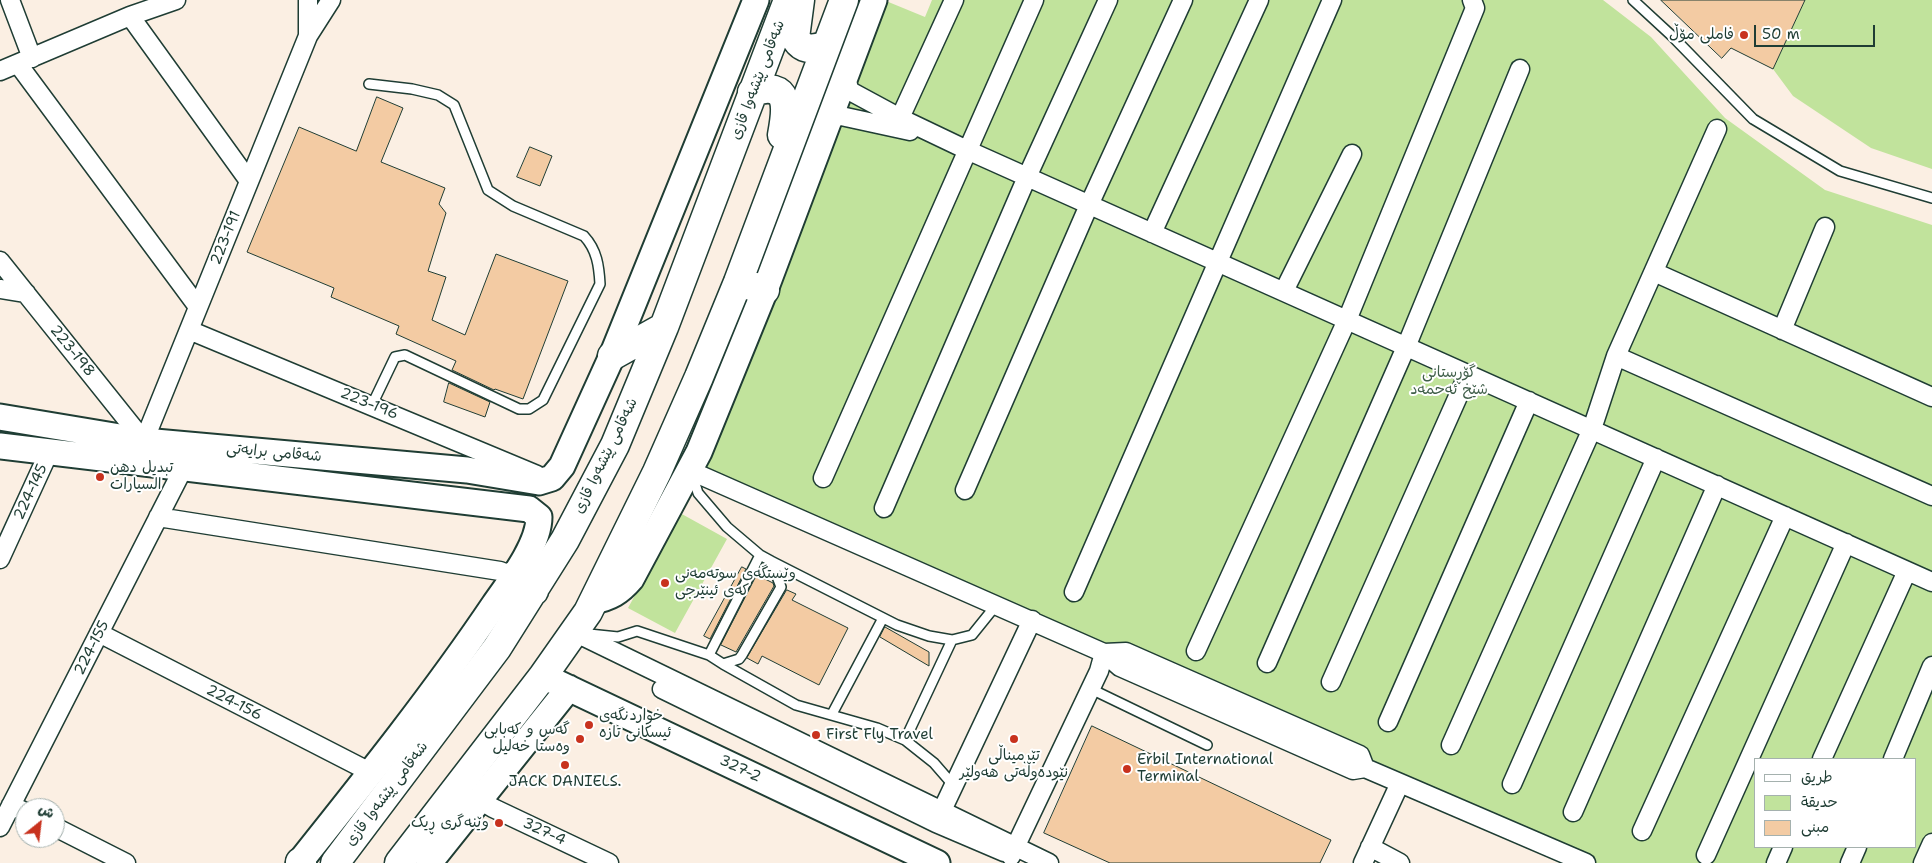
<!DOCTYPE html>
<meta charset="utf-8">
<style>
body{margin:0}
#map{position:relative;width:1932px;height:863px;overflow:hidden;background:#fbefe3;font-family:"Shantell Sans","Playpen Sans Arabic",sans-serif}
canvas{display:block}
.legend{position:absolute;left:1754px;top:758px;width:162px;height:90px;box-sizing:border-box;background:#fff;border:1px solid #a5b1ae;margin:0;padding:6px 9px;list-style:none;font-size:15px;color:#1f3d34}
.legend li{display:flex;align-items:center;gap:10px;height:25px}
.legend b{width:25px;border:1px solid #a5b1ae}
.north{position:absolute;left:15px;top:798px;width:50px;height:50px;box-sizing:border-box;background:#fff;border:1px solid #a5b1ae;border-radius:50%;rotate:29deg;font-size:14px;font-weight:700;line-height:20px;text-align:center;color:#1f3d34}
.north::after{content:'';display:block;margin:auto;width:18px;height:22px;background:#c8321e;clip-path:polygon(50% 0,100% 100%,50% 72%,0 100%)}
.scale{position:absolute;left:1754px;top:25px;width:121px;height:22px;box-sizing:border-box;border:2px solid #1f3d34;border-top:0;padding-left:6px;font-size:15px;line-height:18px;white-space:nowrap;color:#1f3d34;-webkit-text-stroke:4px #fff;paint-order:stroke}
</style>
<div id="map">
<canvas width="1932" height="863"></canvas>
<ul class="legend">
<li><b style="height:6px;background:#fff"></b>طريق</li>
<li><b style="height:14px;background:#c1e39c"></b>حديقة</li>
<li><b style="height:14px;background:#f3cba3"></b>مبنى</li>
</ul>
<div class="north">ش</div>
<div class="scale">50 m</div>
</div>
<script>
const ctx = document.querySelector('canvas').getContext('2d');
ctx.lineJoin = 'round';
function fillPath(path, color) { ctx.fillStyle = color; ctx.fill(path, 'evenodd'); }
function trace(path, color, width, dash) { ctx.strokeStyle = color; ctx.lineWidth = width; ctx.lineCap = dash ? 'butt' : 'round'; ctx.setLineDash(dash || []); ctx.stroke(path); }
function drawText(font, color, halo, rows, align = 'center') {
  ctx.font = font + ' "Shantell Sans","Playpen Sans Arabic",sans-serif'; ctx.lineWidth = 4; ctx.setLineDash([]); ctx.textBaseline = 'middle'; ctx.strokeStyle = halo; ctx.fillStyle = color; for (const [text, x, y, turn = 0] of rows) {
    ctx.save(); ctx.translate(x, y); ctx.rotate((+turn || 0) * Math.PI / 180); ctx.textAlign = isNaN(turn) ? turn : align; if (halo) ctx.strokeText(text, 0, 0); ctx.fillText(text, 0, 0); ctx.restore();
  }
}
const green = new Path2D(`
 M 932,0 L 1603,0 L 1651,37 L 1725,118 L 1825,190 L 1932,225 L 1932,863 L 1592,863 L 703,467 L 886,1 L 925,17 ZM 1756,759 L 1916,759 L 1916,847 L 1756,847 Z
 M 1805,0 L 1932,0 L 1932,169 L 1871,148 L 1793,96 L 1773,69 Z
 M 680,513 L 727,539 L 675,633 L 628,608 Z`);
const building = new Path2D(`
 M 1661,0 L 1805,0 L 1773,69 L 1731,48 L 1722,58 Z
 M 377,97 L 403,108 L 381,162 L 445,188 L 439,204 L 446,213 L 428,271 L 446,277 L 432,320 L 465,335 L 496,254 L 568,281 L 523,399 L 495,389 L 494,390 L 452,370 L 456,361 L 396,334 L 399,326 L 331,297 L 334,288 L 247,252 L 299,127 L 356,151 Z
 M 530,147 L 552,156 L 540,186 L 517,177 Z
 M 449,383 L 490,402 L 485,417 L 444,402 Z
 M 742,567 L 746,569 L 710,639 L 704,636 Z
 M 757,575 L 773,583 L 774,586 L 736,652 L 721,645 Z
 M 787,590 L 796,594 L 792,600 L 848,628 L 819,685 L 762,656 L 758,664 L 747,658 Z
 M 885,627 L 929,652 L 929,666 L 880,637 Z
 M 1092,726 L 1331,840 L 1320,863 L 1110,863 L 1044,833 Z`);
const lane = new Path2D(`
 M 1633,0 L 1672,36 L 1753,119 L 1840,171 L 1932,198
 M 369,84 L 412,89 L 438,95 L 454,105 L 488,190 L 513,206 L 584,236 C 597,250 599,266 600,284 L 543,400 L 529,409 L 519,409 L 405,355 L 395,357 L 372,405
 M 771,561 L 897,625 L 929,636 L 952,640 L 972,635 L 997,604
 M 589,634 L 618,637 L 637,631 L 709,655 L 723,664 L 739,659 L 742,655 L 781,587 L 771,561 L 760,555 L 727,527 L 698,493 L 692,474
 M 709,655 L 760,555
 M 723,664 L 796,705 L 877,728 L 905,740 L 934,763 L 954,786
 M 1091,689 L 1207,745
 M 832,714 L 883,618
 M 905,740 L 952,640`);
const street = new Path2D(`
 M 10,0 L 32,58
 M 308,0 L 308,36
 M 130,16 L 249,181
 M 18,64 L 198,307
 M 0,71 L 130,16 L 176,0
 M 844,74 L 850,91 L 900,118 L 967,150 L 1932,582
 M 900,118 L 954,0
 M 828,119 L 841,116 L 910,131
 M 1152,233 L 1259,0
 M 0,261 L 144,441 L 308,36 L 331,0
 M 1654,272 L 1932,397
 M 0,289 L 26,293
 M 1284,291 L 1352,154
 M 189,330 L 537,475
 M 1782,330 L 1825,227
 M 1616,356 L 1932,496
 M 691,471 L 1104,653 L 1099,671 L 1011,856
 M 823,478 L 1034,0
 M 965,490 L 1089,205 L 1183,0
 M 884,508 L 1027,177 L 1108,0
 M 158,517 L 500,571 L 513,576
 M 0,559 L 49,452
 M 1074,592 L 1332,0
 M 574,632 L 1049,863
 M 99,633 L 370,772
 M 1196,651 L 1347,320 L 1475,8 L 1472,0
 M 1126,652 L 1360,755 L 1365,768 L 1353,770 L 1120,667 L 1104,653 Z
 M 1267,663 L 1406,347 L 1520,69
 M 1331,682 L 1468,374
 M 662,689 L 936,823 L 1004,852
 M 1388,722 L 1529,401
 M 1451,745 L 1592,429 L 1616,356 L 1717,129
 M 1822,759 L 1907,571
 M 1893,759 L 1932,666
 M 1365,768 L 1400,783
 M 1512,784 L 1656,458
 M 480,800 L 493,808 L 609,863
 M 11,805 L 25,812
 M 1573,812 L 1717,485
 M 937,821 L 1032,620
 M 0,827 L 183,469
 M 55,827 L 126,863
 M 1642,831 L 1785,516
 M 1370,847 L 1400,863
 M 1706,855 L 1846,543
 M 1363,863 L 1400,783 L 1586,863
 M 1776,863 L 1783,847
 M 1850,863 L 1857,847
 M 1923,863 L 1932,843`);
const secondary = new Path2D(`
 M 0,417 L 144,441 L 467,470 L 539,482 L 552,478 L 562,466 L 612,356 L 756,0
 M 0,446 L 529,509 L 539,517 C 539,545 510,582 494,605 C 434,694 366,779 299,863
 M 593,601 C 610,598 620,592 631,579 L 699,452 L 765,290 L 874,0
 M 543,676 L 937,863
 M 429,863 L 569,688`);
const highway = new Path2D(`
 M 800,0 L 795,38 C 803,51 813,50 826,45
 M 752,92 C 791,80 787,108 782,135
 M 738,282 L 765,290
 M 612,356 L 664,327
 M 513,576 L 534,591
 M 300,862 L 302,863
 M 335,863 L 497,648 L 565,540 L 615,445 L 664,327 L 788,0
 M 399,863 L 543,676 L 588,612 L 657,472 L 699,377 L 738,282 L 844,0`);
const markers = [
 [1744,35,5,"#c8321e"],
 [100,477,5,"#c8321e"],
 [665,583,5,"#c8321e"],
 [589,725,5,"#c8321e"],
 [816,735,5,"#c8321e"],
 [580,739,5,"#c8321e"],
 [1014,739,5,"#c8321e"],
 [565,765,5,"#c8321e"],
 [1127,769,5,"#c8321e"],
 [499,823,5,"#c8321e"]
];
const poiNames = [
 ["فاملی مۆڵ",1734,35,"right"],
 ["تبديل دهن",110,468],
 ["السيارات",110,485],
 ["وێستگەی سوتەمەنی",675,574],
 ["کەی ئینێرجی",675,591],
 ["خواردنگەی",599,716],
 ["ئیسکانی تازە",599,733],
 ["گەس و کەبابی",570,730,"right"],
 ["وەستا خەلیل",570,747,"right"],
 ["First Fly Travel",826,735],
 ["تێرمیناڵی",1014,756,"center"],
 ["نێودەوڵەتی هەولێر",1014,773,"center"],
 ["Erbil International",1137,760],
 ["Terminal",1137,777],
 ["JACK DANIELS.",565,782,"center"],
 ["وێنەگری ڕیک",489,823,"right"]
];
const streetNames = [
 ["شەقامی پێشەوا قازی",758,80,-69],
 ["223-191",226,238,-68],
 ["223-198",72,351,51],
 ["223-196",369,404,22],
 ["شەقامی برایەتی",274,453,5],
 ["شەقامی پێشەوا قازی",606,456,-64],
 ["224-145",31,492,-65],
 ["224-155",92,648,-63],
 ["224-156",234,703,27],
 ["327-2",740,769,25],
 ["شەقامی پێشەوا قازی",387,794,-53],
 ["327-4",544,832,25]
];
const parkNames = [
 ["گۆڕستانی",1449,373],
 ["شێخ ئەحمەد",1449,390]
];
fillPath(green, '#c1e39c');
fillPath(building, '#f3cba3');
trace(building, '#1f3d34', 1);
trace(lane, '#1f3d34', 12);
trace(street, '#1f3d34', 21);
trace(secondary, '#1f3d34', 29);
trace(highway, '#1f3d34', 31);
trace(lane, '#fff', 9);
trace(street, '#fff', 18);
trace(secondary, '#fff', 25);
trace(highway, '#fff', 28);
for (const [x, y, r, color] of markers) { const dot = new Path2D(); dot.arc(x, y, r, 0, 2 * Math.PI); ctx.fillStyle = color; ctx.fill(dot); trace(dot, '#fff', 2); }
drawText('15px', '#1f3d34', '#fff', poiNames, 'left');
drawText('15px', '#1f3d34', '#fff', streetNames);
drawText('15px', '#3f5e49', '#fff', parkNames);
</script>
